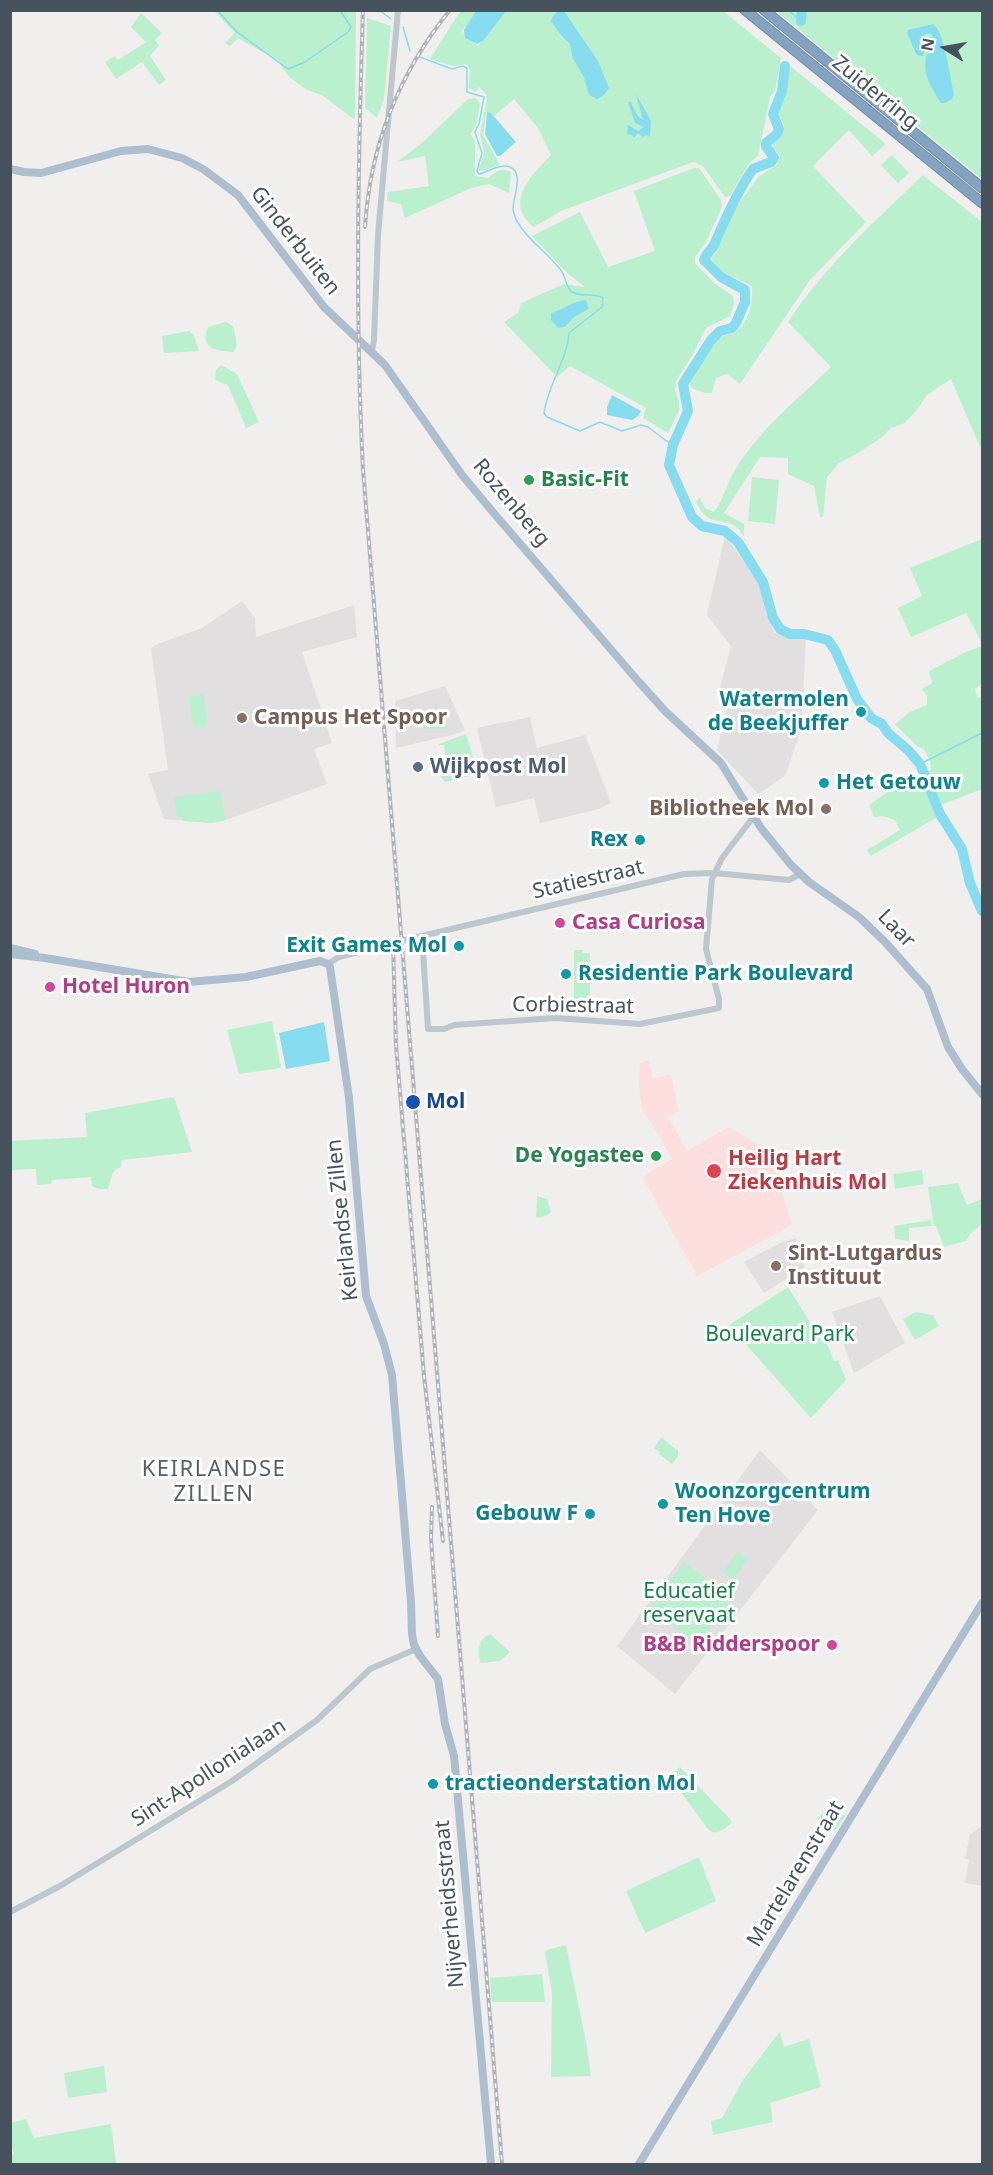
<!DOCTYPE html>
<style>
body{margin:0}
#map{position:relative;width:993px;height:2175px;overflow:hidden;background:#f1eeee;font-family:"Noto Sans",sans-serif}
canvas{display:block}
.frame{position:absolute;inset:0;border:12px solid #46535d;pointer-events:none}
.north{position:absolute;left:915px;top:18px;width:60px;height:60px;-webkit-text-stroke:4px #fff;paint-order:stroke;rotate:281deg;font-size:16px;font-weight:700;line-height:24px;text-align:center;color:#46535d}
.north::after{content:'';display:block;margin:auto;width:21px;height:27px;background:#46535d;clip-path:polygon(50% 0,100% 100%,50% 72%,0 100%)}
</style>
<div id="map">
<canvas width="993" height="2175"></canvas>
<div class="frame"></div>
<div class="north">N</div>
</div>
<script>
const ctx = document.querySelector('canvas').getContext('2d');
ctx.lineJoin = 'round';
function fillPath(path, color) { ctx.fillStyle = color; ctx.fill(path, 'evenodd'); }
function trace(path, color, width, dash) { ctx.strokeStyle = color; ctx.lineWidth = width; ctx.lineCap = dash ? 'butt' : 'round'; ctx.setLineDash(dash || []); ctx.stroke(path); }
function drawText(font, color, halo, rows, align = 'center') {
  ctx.font = font + ' "Noto Sans",sans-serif'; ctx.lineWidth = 6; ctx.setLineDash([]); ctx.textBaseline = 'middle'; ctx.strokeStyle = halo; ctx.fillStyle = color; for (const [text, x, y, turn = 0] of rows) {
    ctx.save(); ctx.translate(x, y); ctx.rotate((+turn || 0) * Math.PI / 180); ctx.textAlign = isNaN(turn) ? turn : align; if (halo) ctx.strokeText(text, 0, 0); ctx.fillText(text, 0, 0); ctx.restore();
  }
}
const education = new Path2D(`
 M 725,535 L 760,583 L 766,613 L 774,633 L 806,636 L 802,719 L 803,724 L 785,776 L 758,794 L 717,750 L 729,700 L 718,697 L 719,695 L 730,697 L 720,694 L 719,691 L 731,646 L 707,615 Z
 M 242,601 L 255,618 L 256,637 L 354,605 L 357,637 L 302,652 L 332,743 L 314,749 L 327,784 L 226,820 L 212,823 L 164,819 L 148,774 L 168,770 L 151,649 L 155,645 L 202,628 Z
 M 445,686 L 465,730 L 452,735 L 396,748 L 395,701 Z
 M 530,717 L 537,748 L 585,735 L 611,803 L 599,809 L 540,823 L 534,798 L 496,807 L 477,729 L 480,727 Z
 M 796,1238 L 805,1267 L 764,1293 L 744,1262 L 780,1243 Z
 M 880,1296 L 905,1343 L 854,1373 L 832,1312 Z
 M 760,1450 L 818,1510 L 675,1694 L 617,1646 Z
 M 982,1826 L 982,1886 L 965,1883 L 969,1860 L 965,1859 L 970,1834 Z`);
const medical = new Path2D(`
 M 649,1061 L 653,1078 L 671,1075 L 679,1111 L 668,1117 L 687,1151 L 727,1128 L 731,1128 L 765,1149 L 774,1165 L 792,1225 L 697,1276 L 642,1177 L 672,1159 L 651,1122 L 642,1110 L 639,1084 L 640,1063 Z`);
const green = new Path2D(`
 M 461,10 L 478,11 L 461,32 L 478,46 L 505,11 L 723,11 L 781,58 L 775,91 L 770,97 L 758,156 L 750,162 L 730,196 L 725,197 L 703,166 L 693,162 L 561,211 L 534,227 C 503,202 532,175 551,155 L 538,128 L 514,99 L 494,116 L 485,111 L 487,95 L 479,87 L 476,92 L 469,88 L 470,70 L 466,64 L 453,66 L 430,59 Z
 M 214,11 L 356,11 L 355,120 L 322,95 L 307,90 L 289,77 L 278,61 L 238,38 L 230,46 L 225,43 L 235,33 Z
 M 776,11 L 982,11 L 982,179 Z
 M 141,13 L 162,33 L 155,40 L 159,45 L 150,56 L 166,80 L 159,85 L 142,62 L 116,79 L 105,62 L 115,56 L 118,60 L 146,42 L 131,27 Z
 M 367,18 L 391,26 L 384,99 L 377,118 L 365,108 Z
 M 789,65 L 886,144 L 872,156 L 849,130 L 813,166 L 866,222 L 810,280 L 740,384 L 727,374 L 716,378 L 712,393 L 705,393 L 691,388 L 690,382 C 699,368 707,351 718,339 C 723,334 729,335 735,332 C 749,324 753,301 752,286 L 722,272 L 711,258 L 716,252 L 724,227 L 734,210 L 759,176 L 777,165 L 780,156 L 774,149 L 773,144 L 781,136 L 784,130 L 784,124 L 779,116 L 779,108 L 785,98 Z
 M 476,98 L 480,104 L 477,122 L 471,134 L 475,142 L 475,176 L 488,178 C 495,172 503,166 511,173 L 509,193 L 489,184 L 471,188 L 405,218 L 401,204 L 387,201 L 388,192 L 429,186 L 425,156 L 397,162 L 423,142 L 468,99 Z
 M 484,112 L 486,112 L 483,135 L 500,165 L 483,171 L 479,169 L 484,152 L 480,134 Z
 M 892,155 L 909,173 L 898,183 L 881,165 Z
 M 694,168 L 699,168 L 721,200 L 722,207 L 706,242 L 695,257 L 695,263 L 714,283 L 733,296 L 734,304 L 730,316 L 706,328 L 692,356 L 676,381 L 675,390 L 679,401 L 679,411 L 668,433 L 643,418 L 646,408 L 570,366 L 557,377 L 504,322 L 518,313 L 521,303 L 564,284 L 585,287 L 566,272 L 532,236 L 580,212 L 608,267 L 655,251 L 634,191 Z
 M 923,175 L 982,222 L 982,445 L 980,447 L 951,379 L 927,395 L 916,411 L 905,423 L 891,428 L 881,438 L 858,453 L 839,463 L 827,477 L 823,517 L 820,517 L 814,486 L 788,474 L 788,458 L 760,457 L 724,513 L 744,524 L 744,537 C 734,519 727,525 711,519 C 703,516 699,508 696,501 L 700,498 L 705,508 L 714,512 C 724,499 726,484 735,470 C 759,430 798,399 831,367 L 788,322 C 825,266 875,221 923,175 Z
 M 226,322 L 233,326 L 237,345 L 234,352 C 217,351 199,349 208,327 Z
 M 189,331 L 194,335 L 199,351 L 164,353 L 162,336 Z
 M 221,365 L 237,374 L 259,422 L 246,428 L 228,385 L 215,380 L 216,370 Z
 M 752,477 L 779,480 L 775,524 L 748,521 Z
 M 982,539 L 982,643 L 966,613 L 911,637 L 898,608 L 922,596 L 910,568 Z
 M 982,646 L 982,684 L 975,689 L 978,698 L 982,696 L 982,789 L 936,807 L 939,816 L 871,856 L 867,850 L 900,830 L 895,820 L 883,816 L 874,817 L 869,805 L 889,791 L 931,770 L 930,761 L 924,749 L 918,747 L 895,724 L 910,712 L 927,705 L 927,696 L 922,689 L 932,683 L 929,671 L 966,652 Z
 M 204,694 L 208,726 L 193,728 L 189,696 Z
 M 439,711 L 447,729 L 424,729 L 421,718 Z
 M 466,734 L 478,774 L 445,782 L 441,777 L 440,767 L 447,762 L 444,745 L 439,745 L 439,744 Z
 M 221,791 L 225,820 L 212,823 L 183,821 L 182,817 L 177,817 L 174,797 Z
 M 574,950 L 582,950 L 583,953 L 590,953 L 590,1014 L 586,1014 L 586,1011 L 581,1011 L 580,1014 L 561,1012 L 558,1008 L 574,1008 Z
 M 272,1021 L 281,1068 L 239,1074 L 227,1030 Z
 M 174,1097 L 192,1152 L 122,1160 L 121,1167 C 111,1170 111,1179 108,1189 L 99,1189 L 92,1186 L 91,1177 L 52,1180 L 51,1184 L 37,1185 L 36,1169 L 11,1170 L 11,1141 L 87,1137 L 85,1113 Z
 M 922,1170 L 924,1184 L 895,1189 L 893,1174 Z
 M 958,1183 L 967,1205 L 982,1199 L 982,1224 L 970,1234 L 966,1241 L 944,1247 L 936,1226 L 934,1226 L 928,1187 Z
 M 537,1196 L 547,1199 L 551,1213 L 540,1218 L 536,1217 Z
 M 931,1220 L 932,1226 L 909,1228 L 909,1241 L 895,1239 L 894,1226 Z
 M 788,1287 L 820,1338 L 824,1337 L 834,1361 L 838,1360 L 846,1380 L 811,1418 L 729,1325 Z
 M 916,1312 L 933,1315 L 939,1326 L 915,1340 L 903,1319 Z
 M 661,1437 L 678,1451 L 678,1456 L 672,1464 L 659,1454 L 660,1452 L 654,1448 Z
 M 738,1551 L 748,1559 L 733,1580 L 723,1572 Z
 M 684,1562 L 709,1581 L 707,1585 L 729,1602 L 697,1645 L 650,1607 Z
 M 490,1634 L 510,1652 L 500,1661 L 481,1663 C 476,1651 478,1639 490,1634 Z
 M 680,1767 L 731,1820 L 731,1824 C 723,1829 716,1837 708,1829 L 673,1781 L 673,1773 Z
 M 831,1807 L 845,1816 L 835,1831 L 816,1819 Z
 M 699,1857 L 716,1901 L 645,1933 L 626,1891 Z
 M 566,1945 L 586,2042 L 591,2076 L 551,2077 L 552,1993 L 545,1953 L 547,1950 Z
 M 542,1974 L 545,2002 L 492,2002 L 490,1978 Z
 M 780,2031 L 784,2047 L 809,2039 L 821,2087 L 770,2103 L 773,2122 L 713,2135 L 711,2121 L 722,2118 L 743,2080 Z
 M 104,2066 L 107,2092 L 68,2098 L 64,2073 Z
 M 26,2119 L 34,2138 L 111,2124 L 116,2164 L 11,2164 L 11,2155 L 14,2154 L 11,2144 L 11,2123 Z`);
const water = new Path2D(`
 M 476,11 L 506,11 L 483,41 L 477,44 L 465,38 L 464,30 Z
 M 558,11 L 564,11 L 598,61 L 609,88 L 604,95 L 597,99 L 589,95 L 584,77 L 573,59 L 570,44 L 560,34 L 551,21 L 553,16 Z
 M 933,24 C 945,32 950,79 954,94 L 952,99 L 945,103 L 941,103 C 931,87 921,73 927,54 L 932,53 L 934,49 L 932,34 L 926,34 L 919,40 L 925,51 L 923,56 L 919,56 L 916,54 L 907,33 L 908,30 Z
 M 636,94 L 651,121 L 650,137 L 647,135 L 643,137 L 638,133 L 634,138 L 632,135 L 627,134 L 628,125 L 638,131 L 644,127 L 635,123 L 628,102 L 631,102 L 637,115 L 643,120 Z
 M 487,112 L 491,113 L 516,142 L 500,156 L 497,156 L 485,134 Z
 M 586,300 L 589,309 L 574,317 L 565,327 L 558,328 L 551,320 L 551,313 C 564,310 572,301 586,300 Z
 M 612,395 L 641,411 L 638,416 L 632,420 L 607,415 L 607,407 Z
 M 324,1022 L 330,1061 L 286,1069 L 279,1033 Z`);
const stream = new Path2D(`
 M 217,10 L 237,32 L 288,69 L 305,62 L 348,32 L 351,27 L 340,10
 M 379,10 L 391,19
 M 788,10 L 801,21
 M 403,27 L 410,51
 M 420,57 L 452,69 L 463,66 L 467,68 L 467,92 L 484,97 L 479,124 L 475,132 L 482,153 L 477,171 L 479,174 C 487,172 502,163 510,167 C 525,173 512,200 513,210 C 514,214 516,220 518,223 C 529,242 550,254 562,272 C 566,278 566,288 572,292 C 582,298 594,292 603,298 L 602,307 L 569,333 C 567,361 548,384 544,413 L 547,417 L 580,431 L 600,422 L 622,431 L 641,425 L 648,427 L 673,446
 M 920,764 L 982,733`);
const river = new Path2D(`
 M 801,21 L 802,10
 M 785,66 L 782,91 L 773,114 L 779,129 L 777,134 L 766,143 L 766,146 L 774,158 L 771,162 L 753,169 C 737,192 725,219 714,245 C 711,251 706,253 704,260 L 721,277 L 745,290 L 745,302 L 736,323 L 732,328 L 720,331 L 711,340 L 683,384 L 688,411 L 673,445 L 669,465 L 692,517 L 702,526 L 725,531 L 738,542 L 763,582 L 773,618 L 780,629 L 790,634 L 804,634 L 828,640 L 835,650 L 857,699 L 871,718 L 882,724 L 888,733 L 908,750 L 920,764 L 940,814 L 962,849 L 970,883 L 982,911`);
const minor = new Path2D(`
 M 372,351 L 374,340 L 378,235 L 398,10
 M 422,936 L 428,1029 L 444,1029 L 454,1025 L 555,1018 L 640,1024 L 719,1008 L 719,999 L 706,949 L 712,879 L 722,858 L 754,816
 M 328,964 L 339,957 L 409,939 L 684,874 L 714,873 L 789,880 L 800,874
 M 10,1912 L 60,1886 L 232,1781 L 317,1720 L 370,1669 L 416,1649`);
const major = new Path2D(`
 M 10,169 L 24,172 L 41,173 L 121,151 L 148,149 L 182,158 L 203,169 L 238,195 L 324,307 L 385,365 L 462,475 L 492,511 L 638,681 L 665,711 L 721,763 L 761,828 L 791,865 L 809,882 L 859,917 L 885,942 L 927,989 L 948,1047 L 962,1069 L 982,1094
 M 10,948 L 35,954
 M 10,954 L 45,958 L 189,982 L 246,977 L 320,961 L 328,964 L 330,967 L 349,1098 L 366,1296 L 384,1344 L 392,1375 L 411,1602 L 412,1634 L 414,1645 L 420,1656 L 438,1679 L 445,1724 L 454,1756 L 491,2164
 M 639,2164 L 982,1603`);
const highway = new Path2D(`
 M 745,10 L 982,203
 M 764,10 L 982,188`);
const rail = new Path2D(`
 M 363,10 C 358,164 355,316 363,470 L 502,2164
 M 365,227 C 370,147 399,73 450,10
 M 393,944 L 396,1045 L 424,1376 L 443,1541
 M 432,1507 L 431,1539 L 438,1636`);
const markers = [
 [529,480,6,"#2e9e5b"],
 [861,712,6,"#0f9aa8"],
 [242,718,6,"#8d6e63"],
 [418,767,6,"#5c6f8a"],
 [824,783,6,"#0f9aa8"],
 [826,809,6,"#8d6e63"],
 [640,840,6,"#0f9aa8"],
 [560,923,6,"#d1479c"],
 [459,946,6,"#0f9aa8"],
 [566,974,6,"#0f9aa8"],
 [50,987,6,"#d1479c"],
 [413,1102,8,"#1a4fb4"],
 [656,1156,6,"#2e9e5b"],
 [714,1171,8,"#e0444e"],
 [776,1266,6,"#8d6e63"],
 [663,1504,6,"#0f9aa8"],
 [590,1514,6,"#0f9aa8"],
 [832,1645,6,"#d1479c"],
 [433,1784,6,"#0f9aa8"]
];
const streetNames = [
 ["Zuiderring",875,93,39],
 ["Ginderbuiten",295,241,52],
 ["Rozenberg",511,503,50],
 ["Statiestraat",588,880,-13],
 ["Laar",896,929,46],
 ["Corbiestraat",573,1006,1],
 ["Keirlandse Zillen",343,1220,-96],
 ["Sint-Apollonialaan",209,1773,-33],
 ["Martelarenstraat",796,1874,-59],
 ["Nijverheidsstraat",450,1904,-95]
];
const leisureNames = [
 ["Basic-Fit",541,480],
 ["De Yogastee",644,1156,"right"]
];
const cultureNames = [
 ["Watermolen",849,700],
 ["de Beekjuffer",849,724],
 ["Het Getouw",836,783,"left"],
 ["Rex",628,840],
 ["Exit Games Mol",447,946],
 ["Residentie Park Boulevard",578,974,"left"],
 ["Woonzorgcentrum",675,1492,"left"],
 ["Ten Hove",675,1516,"left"],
 ["Gebouw F",578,1514],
 ["tractieonderstation Mol",445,1784,"left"]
];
const educationNames = [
 ["Campus Het Spoor",254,718],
 ["Bibliotheek Mol",814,809,"right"],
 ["Sint-Lutgardus",788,1254],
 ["Instituut",788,1278]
];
const serviceNames = [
 ["Wijkpost Mol",430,767]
];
const hotelNames = [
 ["Casa Curiosa",572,923],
 ["Hotel Huron",62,987],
 ["B&B Ridderspoor",820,1645,"right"]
];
const transitNames = [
 ["Mol",426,1102]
];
const healthNames = [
 ["Heilig Hart",728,1159],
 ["Ziekenhuis Mol",728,1183]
];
const parkNames = [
 ["Boulevard Park",780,1335],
 ["Educatief",689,1592],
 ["reservaat",689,1616]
];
const neighbourhoodNames = [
 ["KEIRLANDSE",214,1470],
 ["ZILLEN",214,1495]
];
fillPath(education, '#e2dfe1');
fillPath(medical, '#fcdfde');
fillPath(green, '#bbf0ce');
fillPath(water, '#87ddef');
trace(stream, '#87ddef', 1.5);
trace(river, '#87ddef', 10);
trace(highway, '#708eab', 11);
trace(minor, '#bcc7ce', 6);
trace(major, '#adbfce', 8);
trace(highway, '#84a3bf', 9);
trace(rail, '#b0b4b9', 4);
trace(rail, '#fff', 1.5, [4.5]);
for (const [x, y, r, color] of markers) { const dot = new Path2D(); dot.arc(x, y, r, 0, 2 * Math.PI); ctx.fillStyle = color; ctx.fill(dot); trace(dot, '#fff', 2); }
drawText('21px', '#46535d', '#fff', streetNames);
drawText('bold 21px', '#27864d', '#fff', leisureNames, 'left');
drawText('bold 21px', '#0d838f', '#fff', cultureNames, 'right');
drawText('bold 21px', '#785e54', '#fff', educationNames, 'left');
drawText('bold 21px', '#4e5e75', '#fff', serviceNames, 'left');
drawText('bold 21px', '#b23c85', '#fff', hotelNames, 'left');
drawText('bold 21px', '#164399', '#fff', transitNames, 'left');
drawText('bold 21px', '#be3a42', '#fff', healthNames, 'left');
drawText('21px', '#148146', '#fff', parkNames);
ctx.letterSpacing = '1.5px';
drawText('22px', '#5b5f64', '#fff', neighbourhoodNames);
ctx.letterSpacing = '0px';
</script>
